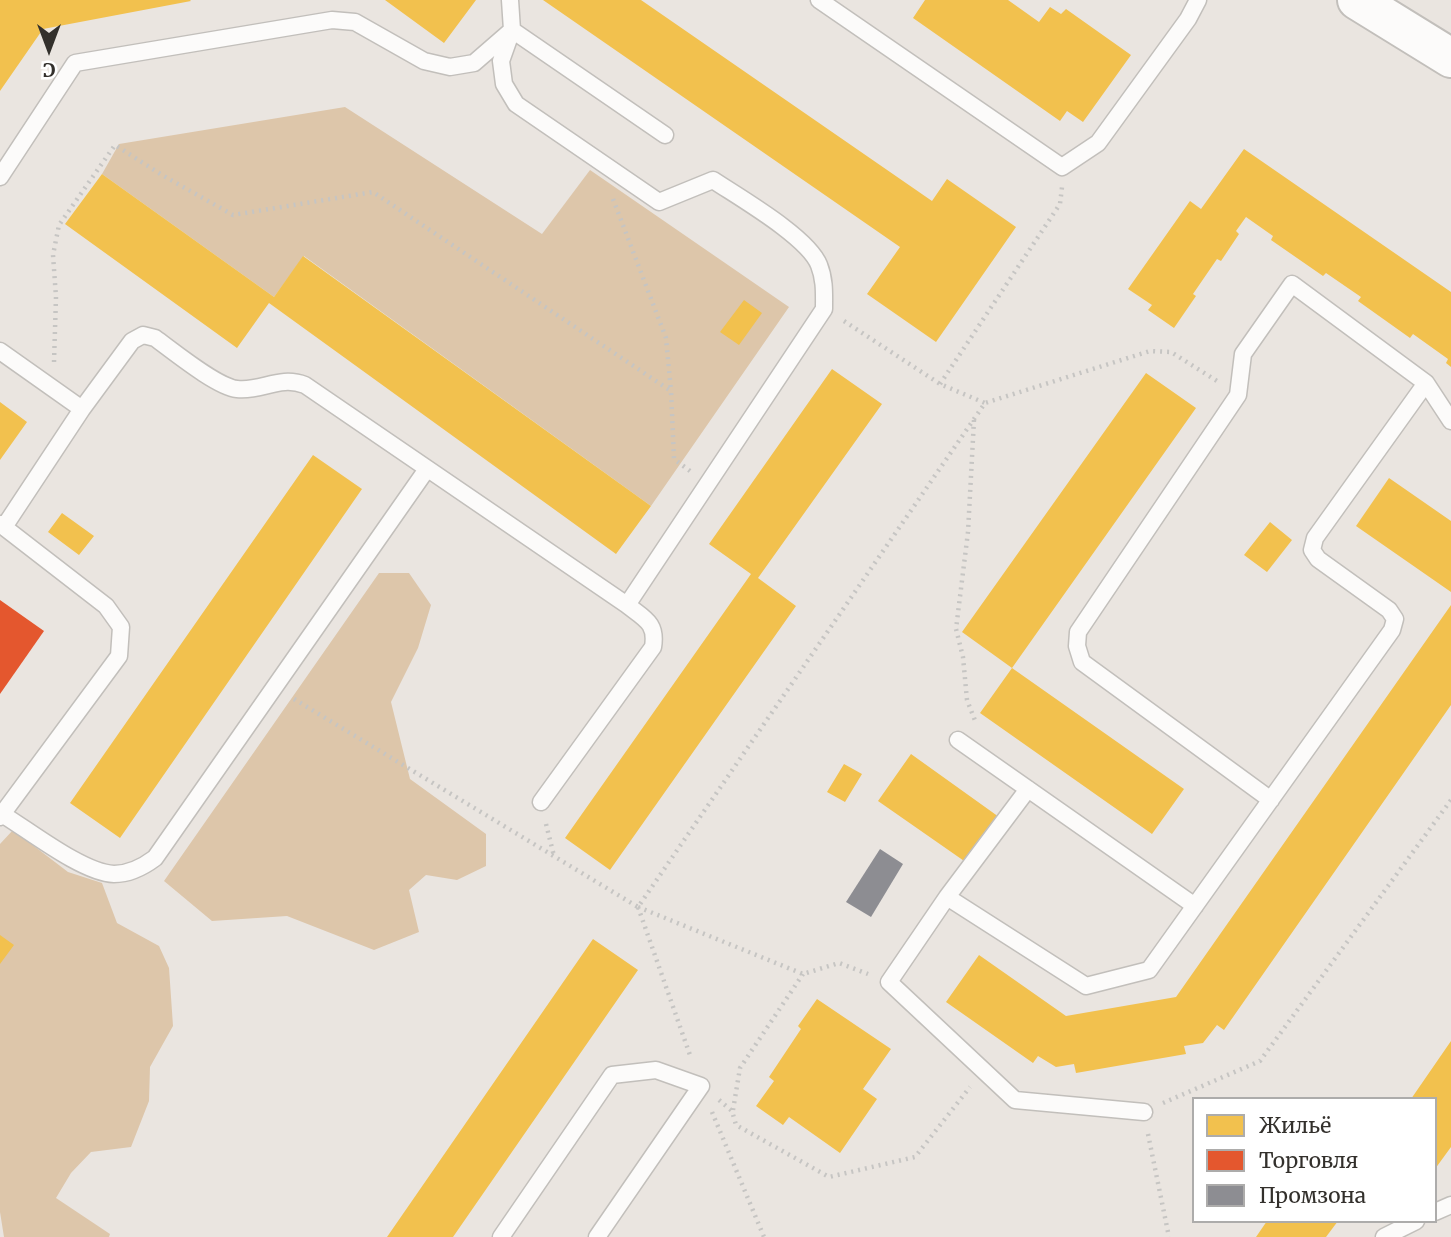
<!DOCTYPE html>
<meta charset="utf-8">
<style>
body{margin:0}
#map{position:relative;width:1451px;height:1237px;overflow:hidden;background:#eae5e0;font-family:Merriweather,serif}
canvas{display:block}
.legend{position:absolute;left:1192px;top:1097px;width:245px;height:126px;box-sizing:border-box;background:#fff;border:2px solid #adacab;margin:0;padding:9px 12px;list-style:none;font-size:21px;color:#33302c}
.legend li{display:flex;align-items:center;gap:14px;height:35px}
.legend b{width:35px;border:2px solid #adacab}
.north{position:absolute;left:14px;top:14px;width:70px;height:70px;-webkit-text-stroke:5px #fff;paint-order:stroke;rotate:180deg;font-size:19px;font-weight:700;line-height:28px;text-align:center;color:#33302c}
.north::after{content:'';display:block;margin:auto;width:24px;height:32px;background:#33302c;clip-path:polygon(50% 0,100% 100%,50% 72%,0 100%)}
</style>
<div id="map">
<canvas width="1451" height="1237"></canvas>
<ul class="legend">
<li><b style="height:19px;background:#f2c14e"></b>Жильё</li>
<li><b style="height:19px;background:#e4572e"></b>Торговля</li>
<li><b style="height:19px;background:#8d8d92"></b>Промзона</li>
</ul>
<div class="north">С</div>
</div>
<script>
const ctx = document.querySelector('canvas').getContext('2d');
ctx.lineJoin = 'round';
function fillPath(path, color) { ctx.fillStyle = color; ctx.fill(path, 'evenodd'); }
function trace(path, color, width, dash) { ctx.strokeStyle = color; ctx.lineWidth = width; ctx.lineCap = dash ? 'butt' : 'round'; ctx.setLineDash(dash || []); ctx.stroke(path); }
const green = new Path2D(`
 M 345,107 L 542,234 L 590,170 L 789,307 L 651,506 L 304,256 L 274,297 L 102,174 L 119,144 Z
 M 379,573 L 409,573 L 431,605 L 418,648 L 391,702 L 410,779 L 486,834 L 486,866 L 457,880 L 426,875 L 409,890 L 419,932 L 374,950 L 287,916 L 212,921 L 164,881 Z
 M 13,830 L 68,872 L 102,883 L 117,923 L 159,946 L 169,968 L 173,1026 L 150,1067 L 149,1101 L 131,1147 L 91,1152 L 71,1173 L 56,1198 L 110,1234 L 109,1237 L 4,1237 L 0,1212 L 0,844 Z`);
const homes = new Path2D(`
 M 0,0 L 190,0 L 191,1 L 43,29 L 0,91 Z
 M 385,0 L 476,0 L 444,43 Z
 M 543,0 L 641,0 L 932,201 L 947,179 L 1016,227 L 936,342 L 867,294 L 900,247 Z
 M 925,0 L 1008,0 L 1039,22 L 1050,7 L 1061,14 L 1066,9 L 1131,55 L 1083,122 L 1067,111 L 1060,121 L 913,18 Z
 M 1244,149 L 1451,292 L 1451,367 L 1446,363 L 1448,359 L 1413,334 L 1410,338 L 1358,301 L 1361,297 L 1326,273 L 1323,276 L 1271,240 L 1273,236 L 1246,217 L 1236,231 L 1239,234 L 1221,261 L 1217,259 L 1193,294 L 1196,296 L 1174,328 L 1148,310 L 1152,305 L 1128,289 L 1190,201 L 1201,209 Z
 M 102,174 L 274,297 L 303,256 L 651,506 L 616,554 L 269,303 L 237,348 L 65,224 Z
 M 744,300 L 762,313 L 739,345 L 720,332 Z
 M 832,369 L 882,404 L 758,578 L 796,606 L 610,870 L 565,838 L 751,574 L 709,544 Z
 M 1146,373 L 1196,408 L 1012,668 L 962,632 Z
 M 0,402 L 27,422 L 0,460 Z
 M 313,455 L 362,489 L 120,838 L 70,803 Z
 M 1389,478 L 1451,521 L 1451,592 L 1356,526 Z
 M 62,513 L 94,536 L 79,555 L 48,532 Z
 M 1270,522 L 1292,540 L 1267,572 L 1244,555 Z
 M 1451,605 L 1451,705 L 1224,1030 L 1217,1025 L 1203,1043 L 1184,1046 L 1186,1054 L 1076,1073 L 1074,1064 L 1056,1067 L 1038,1056 L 1033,1063 L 946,1002 L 979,955 L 1066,1016 L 1176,997 Z
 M 1012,668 L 1184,789 L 1152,834 L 980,713 Z
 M 911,754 L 999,817 L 967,863 L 878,801 Z
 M 844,764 L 862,774 L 845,802 L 827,792 Z
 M 0,935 L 14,945 L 0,964 Z
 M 593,939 L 638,970 L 453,1237 L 387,1237 Z
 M 817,999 L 891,1049 L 863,1089 L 877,1099 L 840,1153 L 789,1117 L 783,1125 L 756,1106 L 774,1081 L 769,1077 L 801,1029 L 798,1026 Z
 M 1451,1041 L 1451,1147 L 1435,1169 L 1435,1099 L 1411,1099 Z
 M 1267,1221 L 1338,1221 L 1326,1237 L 1256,1237 Z`);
const shops = new Path2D(`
 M 0,600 L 44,631 L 0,694 Z`);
const industry = new Path2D(`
 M 880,849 L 903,864 L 871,917 L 846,902 Z`);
const path = new Path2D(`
 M 613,199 L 666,338 L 671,391
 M 844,321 L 940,384 L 985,403
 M 54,362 L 56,297 L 53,255 L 59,225 L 115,145 L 162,175 L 233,215 L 373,192 L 671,391 L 674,459 L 690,471
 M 940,384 L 1060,204 L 1062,187
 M 974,420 L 968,532 L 956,629 L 963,657 L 967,700 L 976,723
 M 294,699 L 638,907 L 985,403 L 1150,351 L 1171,352 L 1217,381
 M 546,824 L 554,856
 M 638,907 L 691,1058
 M 638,907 L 803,974 L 839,963 L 868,974
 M 719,1100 L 732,1111 L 736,1125 L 829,1177 L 915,1157 L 970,1087
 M 1163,1103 L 1260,1061 L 1451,800
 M 733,1110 L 740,1068 L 803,974
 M 712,1112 L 764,1237
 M 1148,1134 L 1169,1237`);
const service = new Path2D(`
 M 510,0 L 512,30 L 501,61 L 504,84 L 516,104 L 659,202 L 713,180 C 740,198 808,237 819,265 C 825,280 824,294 824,309 L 627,605 C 645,619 657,623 653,647 L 541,802
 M 819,0 L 1062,167 L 1098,143 L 1188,19 L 1198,0
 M 0,177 L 75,63 L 332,20 L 355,22 L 424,61 L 450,67 L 474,63 L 512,30 L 665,135
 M 0,351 L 82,409 L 4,527
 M 82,409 L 132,341 L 143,335 L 155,338 C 173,351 217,387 237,389 C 262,392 279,375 305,385 L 627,605
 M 0,524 L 106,606 L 121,627 L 119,656 L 0,817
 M 958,740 L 1195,906
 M 1271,800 L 1082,662 L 1077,646 L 1078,632 L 1238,395 L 1243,354 L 1292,284 L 1426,383 L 1451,421
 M 2,814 C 30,831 83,873 114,874 C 130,874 143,867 155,858 L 427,469
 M 947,897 L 1028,789
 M 1144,1112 L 1015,1100 L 889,982 L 947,897 L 1086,986 L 1149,970 L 1392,630 L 1395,619 L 1389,610 L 1318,559 L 1312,550 L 1315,538 L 1426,383
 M 1435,1212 L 1451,1205
 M 501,1237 L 612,1075 L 656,1070 L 701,1086 L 597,1237
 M 1384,1237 L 1416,1221`);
const tertiary = new Path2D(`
 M 1357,0 L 1451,58`);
fillPath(green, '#ddc6aa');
fillPath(homes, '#f2c14e');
fillPath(shops, '#e4572e');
fillPath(industry, '#8d8d92');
trace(service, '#c2bfbb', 19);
trace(tertiary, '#c2bfbb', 42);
trace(path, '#c6c5c3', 4.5, [2, 5]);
trace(service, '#fcfbfa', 16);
trace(tertiary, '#fcfbfa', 38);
</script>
